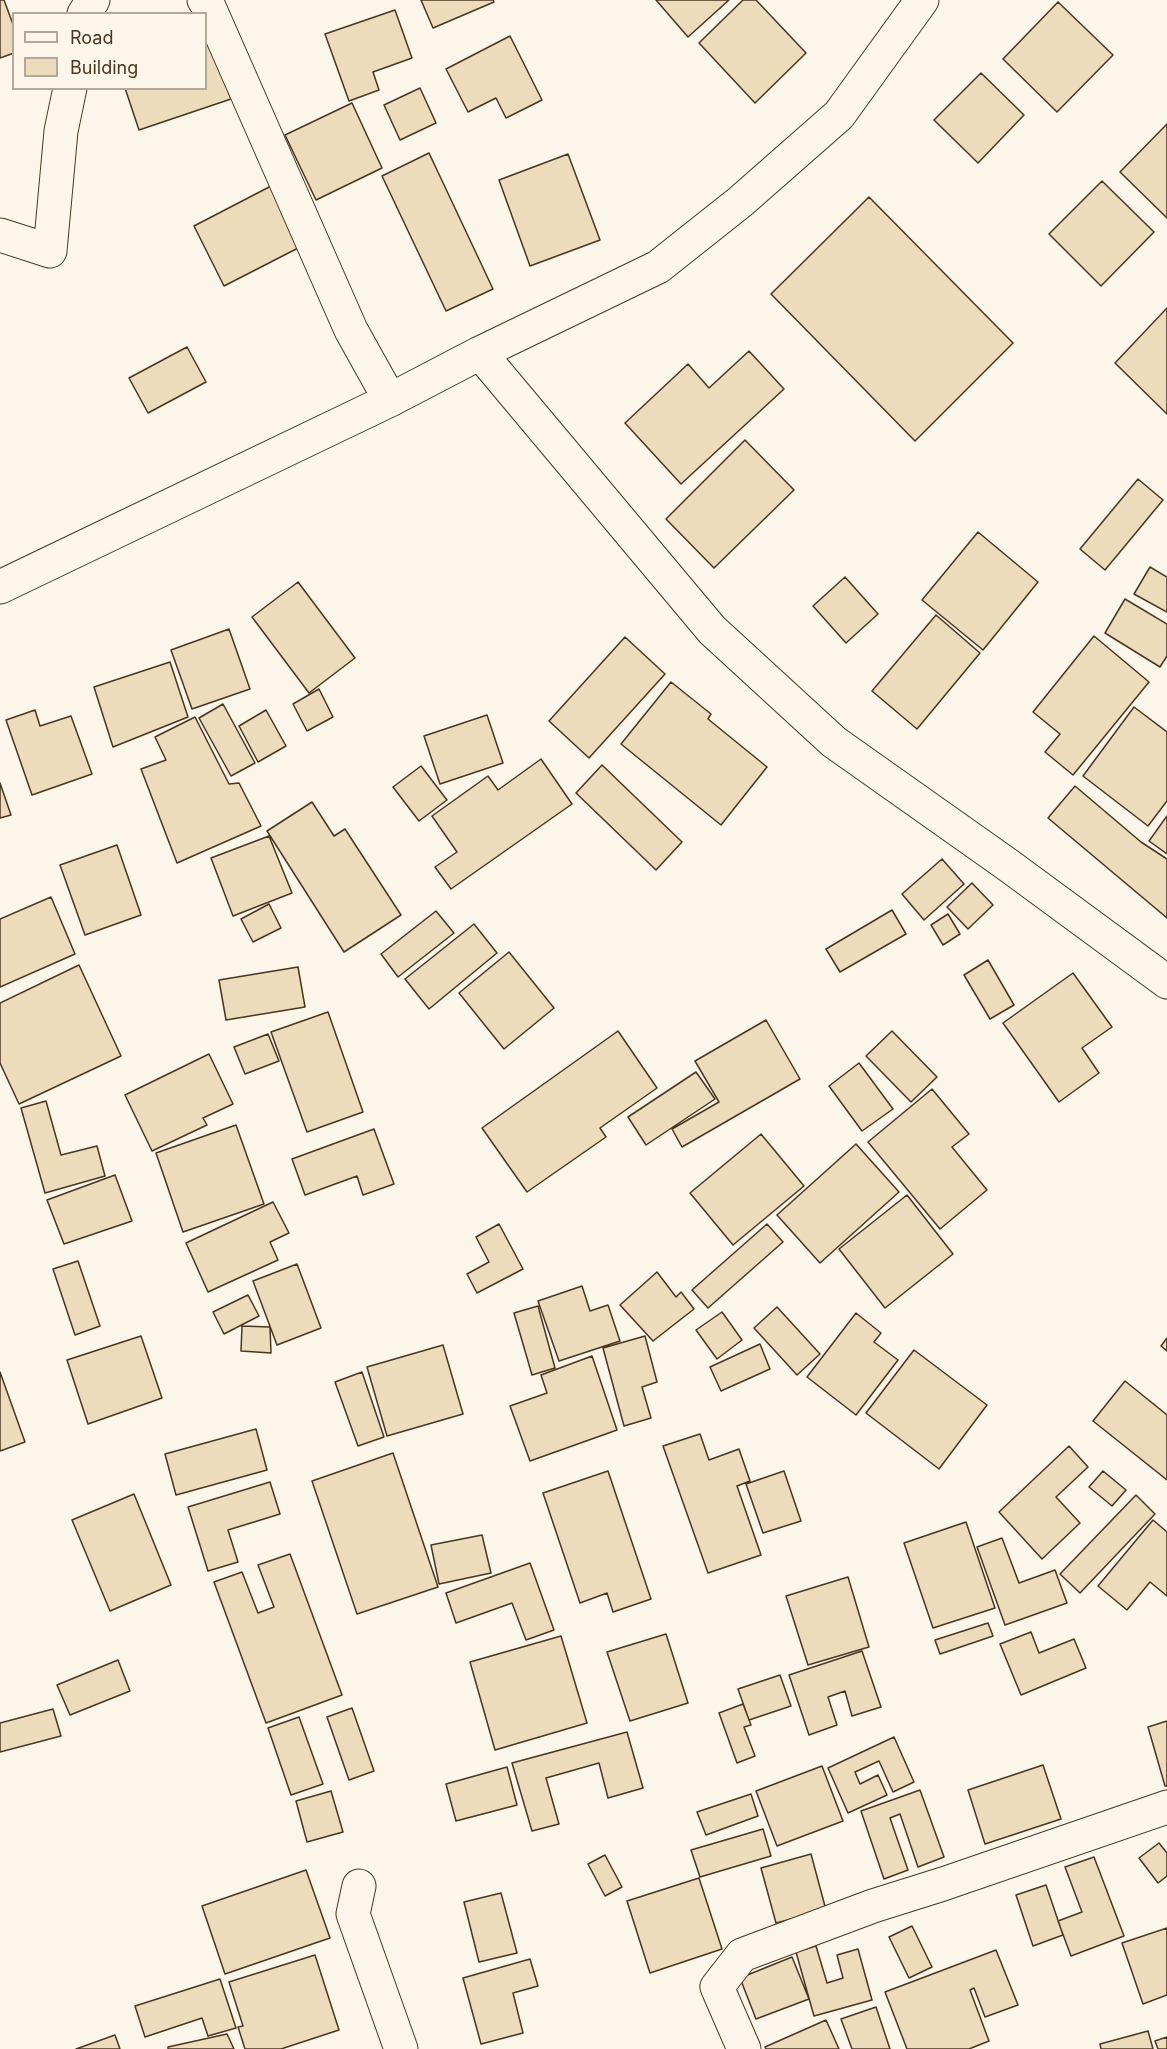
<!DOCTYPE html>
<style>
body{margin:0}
#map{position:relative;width:1167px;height:2049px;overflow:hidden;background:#fbf6e9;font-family:Inter,sans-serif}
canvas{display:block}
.legend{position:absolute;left:12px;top:12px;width:195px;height:78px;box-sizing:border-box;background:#fbf6e9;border:2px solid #b4a999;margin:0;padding:8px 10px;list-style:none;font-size:18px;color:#4a3520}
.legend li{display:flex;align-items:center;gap:12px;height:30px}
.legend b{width:30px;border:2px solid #b4a999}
</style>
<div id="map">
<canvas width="1167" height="2049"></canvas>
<ul class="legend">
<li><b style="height:8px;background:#fbf6e9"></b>Road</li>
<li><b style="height:16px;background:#ecdcbc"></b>Building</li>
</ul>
</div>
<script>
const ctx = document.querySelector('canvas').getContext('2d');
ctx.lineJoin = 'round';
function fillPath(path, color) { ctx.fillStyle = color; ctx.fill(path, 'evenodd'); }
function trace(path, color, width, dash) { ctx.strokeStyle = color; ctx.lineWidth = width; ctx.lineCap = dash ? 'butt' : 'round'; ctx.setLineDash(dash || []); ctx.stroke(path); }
const building = new Path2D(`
 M 0,0 L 4,0 L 14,27 L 14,53 L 0,58 Z
 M 421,0 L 493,0 L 494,2 L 433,28 Z
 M 656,0 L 729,0 L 688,37 Z
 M 743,0 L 756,0 L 806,53 L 755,103 L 699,43 Z
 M 1058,2 L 1113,55 L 1057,112 L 1003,59 Z
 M 395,10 L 412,58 L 373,72 L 379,90 L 349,101 L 325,34 Z
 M 206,26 L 231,99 L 139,130 L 125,88 L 206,88 Z
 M 510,36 L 542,100 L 506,118 L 496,98 L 468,112 L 446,69 Z
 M 981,73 L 1024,115 L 978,163 L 934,120 Z
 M 420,88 L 436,123 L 400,140 L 384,105 Z
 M 352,103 L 382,168 L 316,200 L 285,135 Z
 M 1167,124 L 1167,218 L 1120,172 Z
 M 429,153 L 493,289 L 446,311 L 382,176 Z
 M 568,154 L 600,240 L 530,266 L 499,180 Z
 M 1102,181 L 1154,232 L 1101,286 L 1049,234 Z
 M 273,185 L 304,245 L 224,286 L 194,226 Z
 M 869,197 L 1013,343 L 915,441 L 771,294 Z
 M 1167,308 L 1167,414 L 1115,363 Z
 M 187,347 L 206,382 L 148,413 L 129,378 Z
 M 749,351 L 784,389 L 681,484 L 625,423 L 688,364 L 709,388 Z
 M 745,440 L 794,490 L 714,568 L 666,519 Z
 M 1138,479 L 1163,500 L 1105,570 L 1080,549 Z
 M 978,532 L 1038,582 L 983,650 L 922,600 Z
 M 1150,567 L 1167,577 L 1167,612 L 1134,594 Z
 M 845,577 L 878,614 L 846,643 L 813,606 Z
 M 298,582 L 355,658 L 309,693 L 252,617 Z
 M 1125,599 L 1167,624 L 1167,656 L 1160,667 L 1105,633 Z
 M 936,615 L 980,653 L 917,729 L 872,691 Z
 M 229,629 L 250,689 L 192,709 L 171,650 Z
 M 1094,636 L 1149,682 L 1073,775 L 1045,752 L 1060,734 L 1033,712 Z
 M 625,637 L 665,674 L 589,758 L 549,721 Z
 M 170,662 L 188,717 L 113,747 L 94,687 Z
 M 671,682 L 711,714 L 708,719 L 767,767 L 721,825 L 621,744 Z
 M 319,689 L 333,717 L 307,731 L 293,704 Z
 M 223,704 L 255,763 L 231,776 L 199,718 Z
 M 1134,707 L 1167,732 L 1167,801 L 1148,826 L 1083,776 Z
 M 35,710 L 40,726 L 71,716 L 92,774 L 32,795 L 6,720 Z
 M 266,710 L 286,746 L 258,762 L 239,726 Z
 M 487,715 L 503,763 L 440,784 L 424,736 Z
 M 195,717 L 229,784 L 239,783 L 261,826 L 177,863 L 141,769 L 166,760 L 155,737 Z
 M 541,759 L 572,804 L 451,889 L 435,867 L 457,852 L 432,816 L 488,776 L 498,790 Z
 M 602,765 L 682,842 L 656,870 L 576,793 Z
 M 421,766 L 447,800 L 419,821 L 393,787 Z
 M 0,783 L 11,815 L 0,818 Z
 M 1075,786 L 1141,842 L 1167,859 L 1167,918 L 1048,818 Z
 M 312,802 L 334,836 L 345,829 L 401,915 L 344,952 L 267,831 Z
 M 1167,816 L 1167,854 L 1149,841 Z
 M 269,836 L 292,893 L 233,916 L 211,858 Z
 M 117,845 L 141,915 L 85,935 L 60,865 Z
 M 942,859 L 964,884 L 924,920 L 902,894 Z
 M 972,883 L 993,905 L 968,929 L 947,907 Z
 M 51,897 L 75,954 L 0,987 L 0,919 Z
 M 269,904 L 281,928 L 253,942 L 241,919 Z
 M 892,910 L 906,934 L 840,972 L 826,949 Z
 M 436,911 L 454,933 L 398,977 L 381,954 Z
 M 948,914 L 960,934 L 943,945 L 931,925 Z
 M 474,924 L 497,953 L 429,1009 L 405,979 Z
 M 509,952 L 554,1008 L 504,1049 L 459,993 Z
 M 988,960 L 1014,1005 L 990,1019 L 964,975 Z
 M 79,965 L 121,1056 L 19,1104 L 0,1063 L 0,1003 Z
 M 298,967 L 305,1007 L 226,1020 L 219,980 Z
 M 1073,973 L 1112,1027 L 1082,1048 L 1099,1073 L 1059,1102 L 1003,1023 Z
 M 328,1012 L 363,1112 L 307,1132 L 271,1032 Z
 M 766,1020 L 800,1079 L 682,1147 L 672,1129 L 719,1102 L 695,1061 Z
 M 618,1031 L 657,1088 L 600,1128 L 606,1137 L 527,1192 L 482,1128 Z
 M 892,1031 L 937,1077 L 911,1102 L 866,1056 Z
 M 268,1034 L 279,1061 L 245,1074 L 234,1047 Z
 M 209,1054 L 233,1104 L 203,1118 L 207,1125 L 152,1151 L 125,1095 Z
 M 859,1063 L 893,1109 L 862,1131 L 829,1086 Z
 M 696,1072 L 715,1099 L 646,1145 L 628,1117 Z
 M 932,1089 L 969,1134 L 952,1147 L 987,1190 L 940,1229 L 868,1142 Z
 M 46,1101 L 61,1155 L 97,1146 L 105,1176 L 45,1193 L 21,1108 Z
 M 236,1125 L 264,1204 L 183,1232 L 156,1153 Z
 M 374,1129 L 394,1184 L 363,1195 L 357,1176 L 305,1195 L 292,1159 Z
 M 761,1134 L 804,1186 L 733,1245 L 690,1193 Z
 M 856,1144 L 899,1192 L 820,1263 L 777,1215 Z
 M 115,1175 L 132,1221 L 64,1244 L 47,1200 Z
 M 907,1195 L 953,1254 L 885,1308 L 839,1249 Z
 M 273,1202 L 289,1233 L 270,1242 L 278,1260 L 208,1292 L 186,1243 Z
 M 499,1224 L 523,1269 L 477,1293 L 467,1274 L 489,1262 L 476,1237 Z
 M 767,1224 L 783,1242 L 708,1308 L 692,1290 Z
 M 78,1261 L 100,1326 L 75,1335 L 53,1269 Z
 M 297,1264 L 321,1328 L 277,1345 L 253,1281 Z
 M 657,1272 L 676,1297 L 681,1292 L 694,1309 L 653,1341 L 620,1305 Z
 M 582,1286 L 590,1311 L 608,1305 L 620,1341 L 559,1361 L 538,1301 Z
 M 248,1295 L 259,1316 L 224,1334 L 213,1312 Z
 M 538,1306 L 555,1368 L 532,1375 L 514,1313 Z
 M 777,1307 L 820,1354 L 797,1375 L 754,1328 Z
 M 722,1312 L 742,1340 L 717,1359 L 696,1330 Z
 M 856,1313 L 881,1333 L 874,1342 L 898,1360 L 856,1415 L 807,1377 Z
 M 242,1326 L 270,1327 L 271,1353 L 241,1351 Z
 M 141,1336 L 162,1398 L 88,1424 L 67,1360 Z
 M 645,1336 L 657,1382 L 642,1387 L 651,1418 L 624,1426 L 603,1348 Z
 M 1167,1338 L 1167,1351 L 1161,1346 Z
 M 760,1344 L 770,1369 L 721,1391 L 710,1367 Z
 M 443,1345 L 463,1414 L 387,1436 L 367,1367 Z
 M 914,1350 L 987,1405 L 939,1469 L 866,1413 Z
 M 592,1356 L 617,1430 L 530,1461 L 510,1406 L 547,1393 L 541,1375 Z
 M 0,1372 L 25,1442 L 0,1451 Z
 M 362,1372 L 384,1437 L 358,1446 L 335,1382 Z
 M 1125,1381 L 1167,1415 L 1167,1480 L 1093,1421 Z
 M 256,1429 L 267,1470 L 176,1495 L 165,1454 Z
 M 700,1434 L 709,1460 L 739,1449 L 750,1481 L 737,1486 L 761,1555 L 708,1573 L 663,1446 Z
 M 1069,1446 L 1088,1467 L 1056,1497 L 1080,1523 L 1042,1559 L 999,1512 Z
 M 393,1453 L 438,1587 L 357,1614 L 312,1481 Z
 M 608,1471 L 651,1599 L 613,1612 L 607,1593 L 580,1603 L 543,1493 Z
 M 784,1471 L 801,1521 L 763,1533 L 746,1484 Z
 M 1103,1471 L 1126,1490 L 1112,1506 L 1089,1487 Z
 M 270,1482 L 280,1514 L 228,1530 L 238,1562 L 208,1571 L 188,1507 Z
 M 134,1494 L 171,1585 L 110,1611 L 72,1520 Z
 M 1136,1495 L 1155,1514 L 1080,1593 L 1060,1574 Z
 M 1153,1520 L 1167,1532 L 1167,1596 L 1150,1582 L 1127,1610 L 1098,1586 Z
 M 966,1522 L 995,1608 L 933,1628 L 904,1543 Z
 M 482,1535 L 491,1573 L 439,1584 L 431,1545 Z
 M 1002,1538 L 1019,1583 L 1055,1570 L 1067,1603 L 1005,1625 L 977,1547 Z
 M 290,1554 L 342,1695 L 266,1723 L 214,1582 L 242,1572 L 258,1613 L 274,1607 L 258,1565 Z
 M 530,1563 L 554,1630 L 526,1640 L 512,1603 L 456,1623 L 446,1593 Z
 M 848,1577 L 869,1647 L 808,1665 L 786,1596 Z
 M 988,1623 L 993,1636 L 940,1654 L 935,1640 Z
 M 1031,1632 L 1039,1653 L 1074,1639 L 1086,1668 L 1021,1695 L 1000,1644 Z
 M 666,1634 L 688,1703 L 630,1721 L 607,1652 Z
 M 561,1636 L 587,1723 L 495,1750 L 470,1662 Z
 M 862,1651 L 881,1707 L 852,1716 L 845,1691 L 828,1697 L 837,1725 L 809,1735 L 789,1675 Z
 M 118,1660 L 130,1691 L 70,1715 L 57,1685 Z
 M 780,1675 L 791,1706 L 749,1720 L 738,1689 Z
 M 743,1704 L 751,1725 L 744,1727 L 755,1756 L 737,1763 L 719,1713 Z
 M 352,1708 L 374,1771 L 349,1780 L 327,1717 Z
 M 53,1709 L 61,1736 L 0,1752 L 0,1723 Z
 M 299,1717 L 323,1784 L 291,1795 L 268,1728 Z
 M 1167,1721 L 1167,1786 L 1165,1786 L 1148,1727 Z
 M 627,1732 L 643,1788 L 608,1798 L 599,1763 L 546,1778 L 559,1824 L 532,1831 L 512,1763 Z
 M 894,1737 L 914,1782 L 893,1792 L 879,1761 L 855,1772 L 860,1784 L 878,1775 L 887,1795 L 848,1813 L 828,1768 Z
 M 1043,1765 L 1061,1819 L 985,1844 L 968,1790 Z
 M 822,1766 L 843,1821 L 777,1846 L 756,1791 Z
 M 507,1767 L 517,1805 L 456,1821 L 446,1784 Z
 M 920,1790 L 944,1857 L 918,1867 L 900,1814 L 890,1818 L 908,1870 L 884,1879 L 861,1811 Z
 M 331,1791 L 343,1832 L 307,1842 L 296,1801 Z
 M 751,1794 L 758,1816 L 706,1835 L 697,1812 Z
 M 763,1829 L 771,1856 L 700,1877 L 691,1850 Z
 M 1159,1843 L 1167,1853 L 1167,1876 L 1158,1883 L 1139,1858 Z
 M 811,1854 L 826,1910 L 776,1923 L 761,1868 Z
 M 605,1855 L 622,1887 L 605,1896 L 588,1864 Z
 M 1094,1857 L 1124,1936 L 1071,1956 L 1058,1921 L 1082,1912 L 1065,1867 Z
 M 306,1870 L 330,1938 L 225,1974 L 202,1906 Z
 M 699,1878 L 722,1949 L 650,1973 L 627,1901 Z
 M 1046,1885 L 1063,1935 L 1033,1946 L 1016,1895 Z
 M 501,1893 L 517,1953 L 479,1962 L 464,1902 Z
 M 912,1926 L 932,1967 L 909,1978 L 889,1937 Z
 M 1167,1928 L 1167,1995 L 1143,2004 L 1122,1943 Z
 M 816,1946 L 827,1983 L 843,1978 L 837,1955 L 858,1949 L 872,2000 L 814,2016 L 796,1952 Z
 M 996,1950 L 1018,2005 L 985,2017 L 974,1988 L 970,1990 L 989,2041 L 969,2049 L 907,2049 L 885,1992 Z
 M 315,1955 L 339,2030 L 281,2049 L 245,2049 L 238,2027 L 243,2026 L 229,1982 Z
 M 792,1957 L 809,1999 L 756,2019 L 740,1978 Z
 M 530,1959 L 538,1986 L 513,1993 L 523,2033 L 481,2044 L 463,1978 Z
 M 220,1979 L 236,2028 L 208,2036 L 202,2018 L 145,2037 L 135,2006 Z
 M 876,2007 L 890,2049 L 852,2049 L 841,2019 Z
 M 826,2020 L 839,2049 L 766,2049 L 765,2047 Z
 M 1148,2031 L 1153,2049 L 1101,2049 L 1100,2044 Z
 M 227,2034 L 234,2049 L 168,2049 L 168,2047 Z
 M 115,2035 L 120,2049 L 76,2049 Z
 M 1167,2037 L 1167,2049 L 1158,2049 L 1155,2041 Z`);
const street = new Path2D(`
 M 204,0 L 209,7 L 351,330 L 390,400
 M 84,14 L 93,0
 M 0,235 L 50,251 L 61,131 L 70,88
 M 480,353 L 712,630 L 834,742 L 1008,865 L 1167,982
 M 0,587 L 390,400 L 480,353 L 658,267 L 740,202 L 839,115 L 922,0
 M 359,1886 L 353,1914 L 401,2049
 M 744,2049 L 717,1987 L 742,1955 L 873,1906 L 943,1884 L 1167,1807`);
fillPath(building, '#ecdcbc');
trace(building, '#4a3520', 1.5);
trace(street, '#4a3520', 35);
trace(street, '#fbf6e9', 33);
</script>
